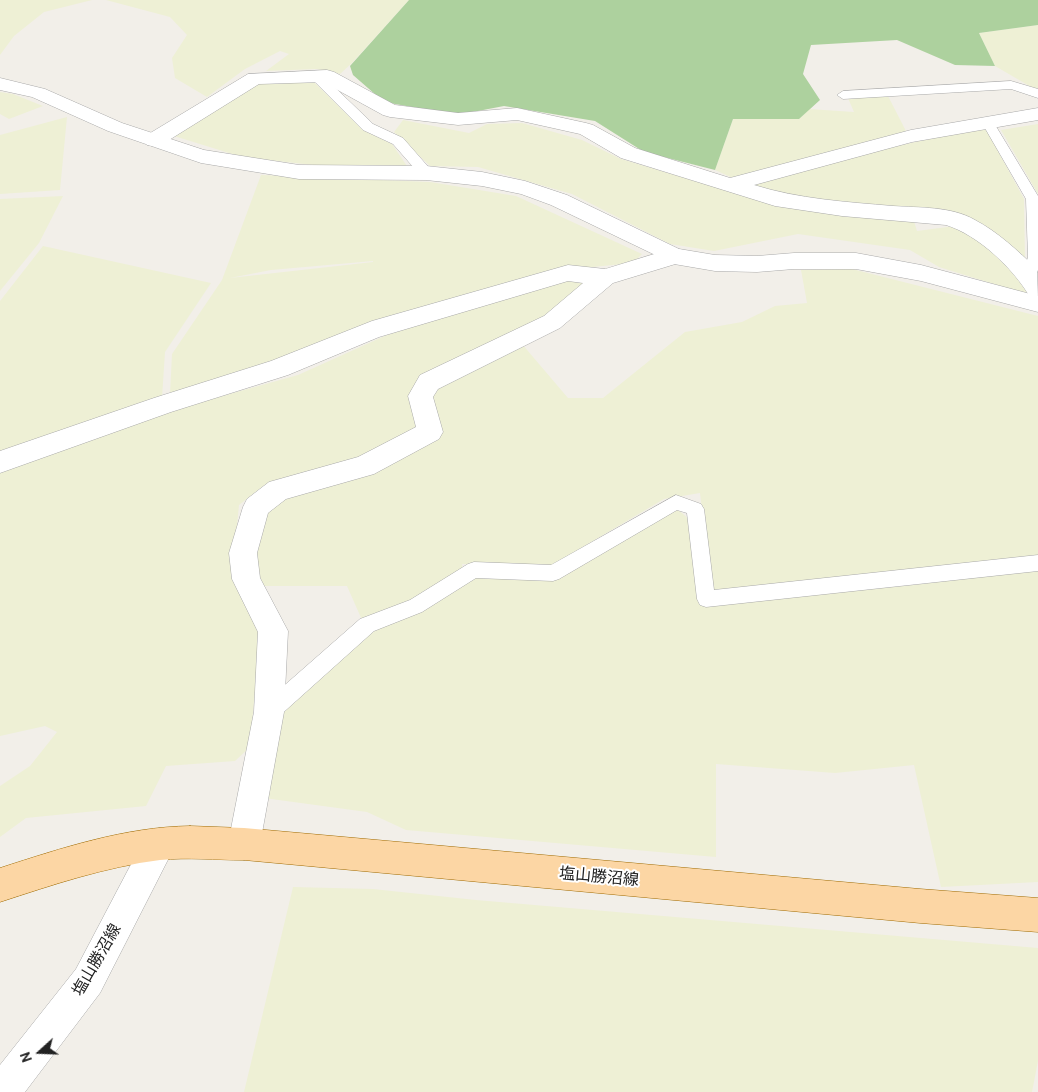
<!DOCTYPE html>
<meta charset="utf-8">
<style>
body{margin:0}
#map{position:relative;width:1038px;height:1092px;overflow:hidden;background:#f2efe9;font-family:Cabin,sans-serif}
canvas{display:block}
.north{position:absolute;left:15px;top:1027px;width:50px;height:50px;-webkit-text-stroke:4px #fff;paint-order:stroke;rotate:250deg;font-size:14px;font-weight:700;line-height:20px;text-align:center;color:#222}
.north::after{content:'';display:block;margin:auto;width:18px;height:22px;background:#222;clip-path:polygon(50% 0,100% 100%,50% 72%,0 100%)}
</style>
<div id="map">
<canvas width="1038" height="1092"></canvas>
<div class="north">N</div>
</div>
<script>
const ctx = document.querySelector('canvas').getContext('2d');
ctx.lineJoin = 'round';
function fillPath(path, color) { ctx.fillStyle = color; ctx.fill(path, 'evenodd'); }
function trace(path, color, width, dash) { ctx.strokeStyle = color; ctx.lineWidth = width; ctx.lineCap = dash ? 'butt' : 'round'; ctx.setLineDash(dash || []); ctx.stroke(path); }
function drawText(font, color, halo, rows, align = 'center') {
  ctx.font = font + ' Cabin,"Noto Sans JP",sans-serif'; ctx.lineWidth = 4; ctx.setLineDash([]); ctx.textBaseline = 'middle'; ctx.strokeStyle = halo; ctx.fillStyle = color; for (const [text, x, y, turn = 0] of rows) {
    ctx.save(); ctx.translate(x, y); ctx.rotate((+turn || 0) * Math.PI / 180); ctx.textAlign = isNaN(turn) ? turn : align; if (halo) ctx.strokeText(text, 0, 0); ctx.fillText(text, 0, 0); ctx.restore();
  }
}
const farmland = new Path2D(`
 M 0,0 L 92,0 L 44,12 L 14,36 L 0,55 Z
 M 106,0 L 409,0 L 352,63 L 340,74 L 317,69 L 266,71 L 289,54 L 280,51 L 245,69 L 207,97 L 175,78 L 172,58 L 187,35 L 170,17 Z
 M 1038,25 L 1038,91 L 995,66 L 979,33 Z
 M 313,81 L 363,130 L 392,144 L 407,166 L 322,166 L 242,157 L 174,136 L 256,84 Z
 M 0,92 L 13,94 L 43,106 L 9,119 L 0,114 Z
 M 888,96 L 907,133 L 735,179 L 715,170 L 733,119 L 799,119 L 809,109 L 854,112 L 848,98 Z
 M 67,117 L 60,190 L 0,194 L 0,135 Z
 M 403,120 L 469,133 L 487,124 L 522,123 L 582,140 L 621,159 L 776,205 L 913,218 L 917,231 L 955,226 L 1003,256 L 1029,287 L 1026,294 L 939,267 L 910,250 L 798,234 L 714,251 L 670,244 L 572,194 L 478,167 L 430,166 L 394,132 Z
 M 1038,124 L 1038,194 L 1001,130 Z
 M 985,127 L 1024,199 L 1025,262 L 951,214 L 785,196 L 749,186 L 874,151 Z
 M 261,175 L 430,182 L 516,196 L 642,254 L 633,263 L 562,270 L 170,394 L 172,354 L 222,280 ZM 373,261 L 373,262 L 230,278 L 271,270 Z
 M 63,196 L 39,243 L 0,291 L 0,199 Z
 M 43,246 L 211,283 L 165,352 L 162,398 L 0,454 L 0,301 Z
 M 852,269 L 1038,316 L 1038,557 L 712,592 L 700,493 L 664,499 L 549,567 L 462,564 L 463,569 L 414,601 L 362,620 L 347,586 L 258,586 L 252,551 L 262,509 L 285,495 L 440,435 L 430,389 L 522,344 L 568,398 L 603,398 L 685,332 L 742,322 L 775,306 L 807,303 L 801,270 Z
 M 568,279 L 589,283 L 544,317 L 424,376 L 422,430 L 357,461 L 262,487 L 239,505 L 233,566 L 260,632 L 250,747 L 235,761 L 166,766 L 146,806 L 26,818 L 0,837 L 0,786 L 30,766 L 57,732 L 45,726 L 0,736 L 0,470 L 165,412 L 298,375 L 389,334 Z
 M 675,507 L 690,520 L 701,605 L 914,585 L 1038,569 L 1038,882 L 941,887 L 914,765 L 835,773 L 716,764 L 716,857 L 406,830 L 367,812 L 264,798 L 284,705 L 374,627 L 475,576 L 555,577 Z
 M 293,887 L 373,889 L 476,900 L 1038,948 L 1038,1061 L 1032,1092 L 244,1092 Z`);
const forest = new Path2D(`
 M 409,0 L 1038,0 L 1038,25 L 979,33 L 995,66 L 955,65 L 897,40 L 811,45 L 803,74 L 820,100 L 799,119 L 733,119 L 715,170 L 644,152 L 595,121 L 504,106 L 457,115 L 384,102 L 353,75 L 350,66 Z`);
const service = new Path2D(`
 M 317,73 L 321,74 L 373,124 L 403,138 L 431,170 L 433,173 L 431,176 L 421,176 L 393,144 L 363,130 L 313,80 L 311,77 Z
 M 1011,81 L 1038,89 L 1038,98 L 1011,89 L 843,99 L 837,95 L 843,91 Z
 M 988,119 L 994,123 L 1038,196 L 1038,270 L 1034,279 L 1029,280 L 1024,279 L 1022,275 L 1028,257 L 1026,199 L 982,123 Z
 M 676,495 L 701,504 L 704,509 L 714,590 L 1038,555 L 1038,571 L 706,607 L 700,605 L 697,599 L 687,513 L 677,510 L 559,579 L 553,581 L 476,578 L 422,612 L 374,631 L 276,719 L 269,721 L 262,719 L 259,712 L 262,705 L 360,619 L 410,600 L 468,564 L 474,562 L 551,565 Z`);
const minor = new Path2D(`
 M 327,70 L 334,72 L 395,105 L 458,113 L 517,108 L 586,123 L 593,125 L 635,148 L 730,178 L 911,130 L 1038,108 L 1038,120 L 912,142 L 754,185 C 799,199 846,202 893,206 C 919,208 951,206 975,220 C 998,232 1018,251 1037,269 L 1038,299 L 1030,297 C 1013,268 978,235 946,225 L 842,216 L 775,206 L 621,158 L 580,134 L 517,120 L 458,125 L 390,117 L 383,115 L 323,82 L 259,84 L 161,145 L 154,146 L 147,145 L 144,140 L 147,135 L 248,74 Z
 M 674,248 L 682,250 L 685,256 L 682,262 L 613,283 L 560,328 L 438,389 L 433,397 L 443,432 L 439,439 L 374,474 L 286,499 L 268,513 L 257,553 L 260,578 L 288,631 L 284,712 L 260,844 L 256,856 L 244,860 L 232,856 L 228,844 L 254,712 L 258,632 L 232,579 L 229,553 L 243,507 L 247,499 L 269,482 L 358,457 L 416,427 L 408,396 L 420,375 L 544,316 L 583,283 L 568,281 L 379,337 L 288,375 L 171,412 L 0,473 L 0,451 L 154,398 L 271,361 L 372,321 L 568,265 L 605,269 Z
 M 160,828 L 172,832 L 176,844 L 100,993 L 25,1092 L 0,1092 L 0,1065 L 76,969 L 148,832 Z`);
const tertiary = new Path2D(`
 M 0,78 L 45,89 L 122,123 L 204,150 L 299,165 L 426,166 L 482,172 L 525,181 L 567,195 L 679,249 L 715,255 L 757,256 L 794,253 L 856,253 L 921,265 L 1038,296 L 1038,312 L 921,281 L 856,269 L 794,269 L 757,272 L 715,271 L 674,264 L 551,205 L 521,194 L 482,186 L 426,180 L 299,179 L 201,163 L 108,131 L 32,97 L 0,90 Z`);
const primary = new Path2D(`
 M 190,826 L 244,828 L 920,889 L 1038,898 L 1038,932 L 920,923 L 244,860 C 216,860 188,857 160,860 C 105,867 52,885 0,902 L 0,868 C 62,848 125,827 190,826 Z`);
const nearStreetnames = [
 ["塩山勝沼線",599,877,5],
 ["塩山勝沼線",97,960,-60]
];
fillPath(farmland, '#eef0d5');
fillPath(forest, '#add19e');
trace(service, '#a9a9a9', 1);
trace(minor, '#a9a9a9', 1);
trace(tertiary, '#a9a9a9', 1);
trace(primary, '#a06b00', 1);
fillPath(service, '#fff');
fillPath(minor, '#fff');
fillPath(tertiary, '#fff');
fillPath(primary, '#fcd6a4');
drawText('16px', '#222', '#fff', nearStreetnames);
</script>
